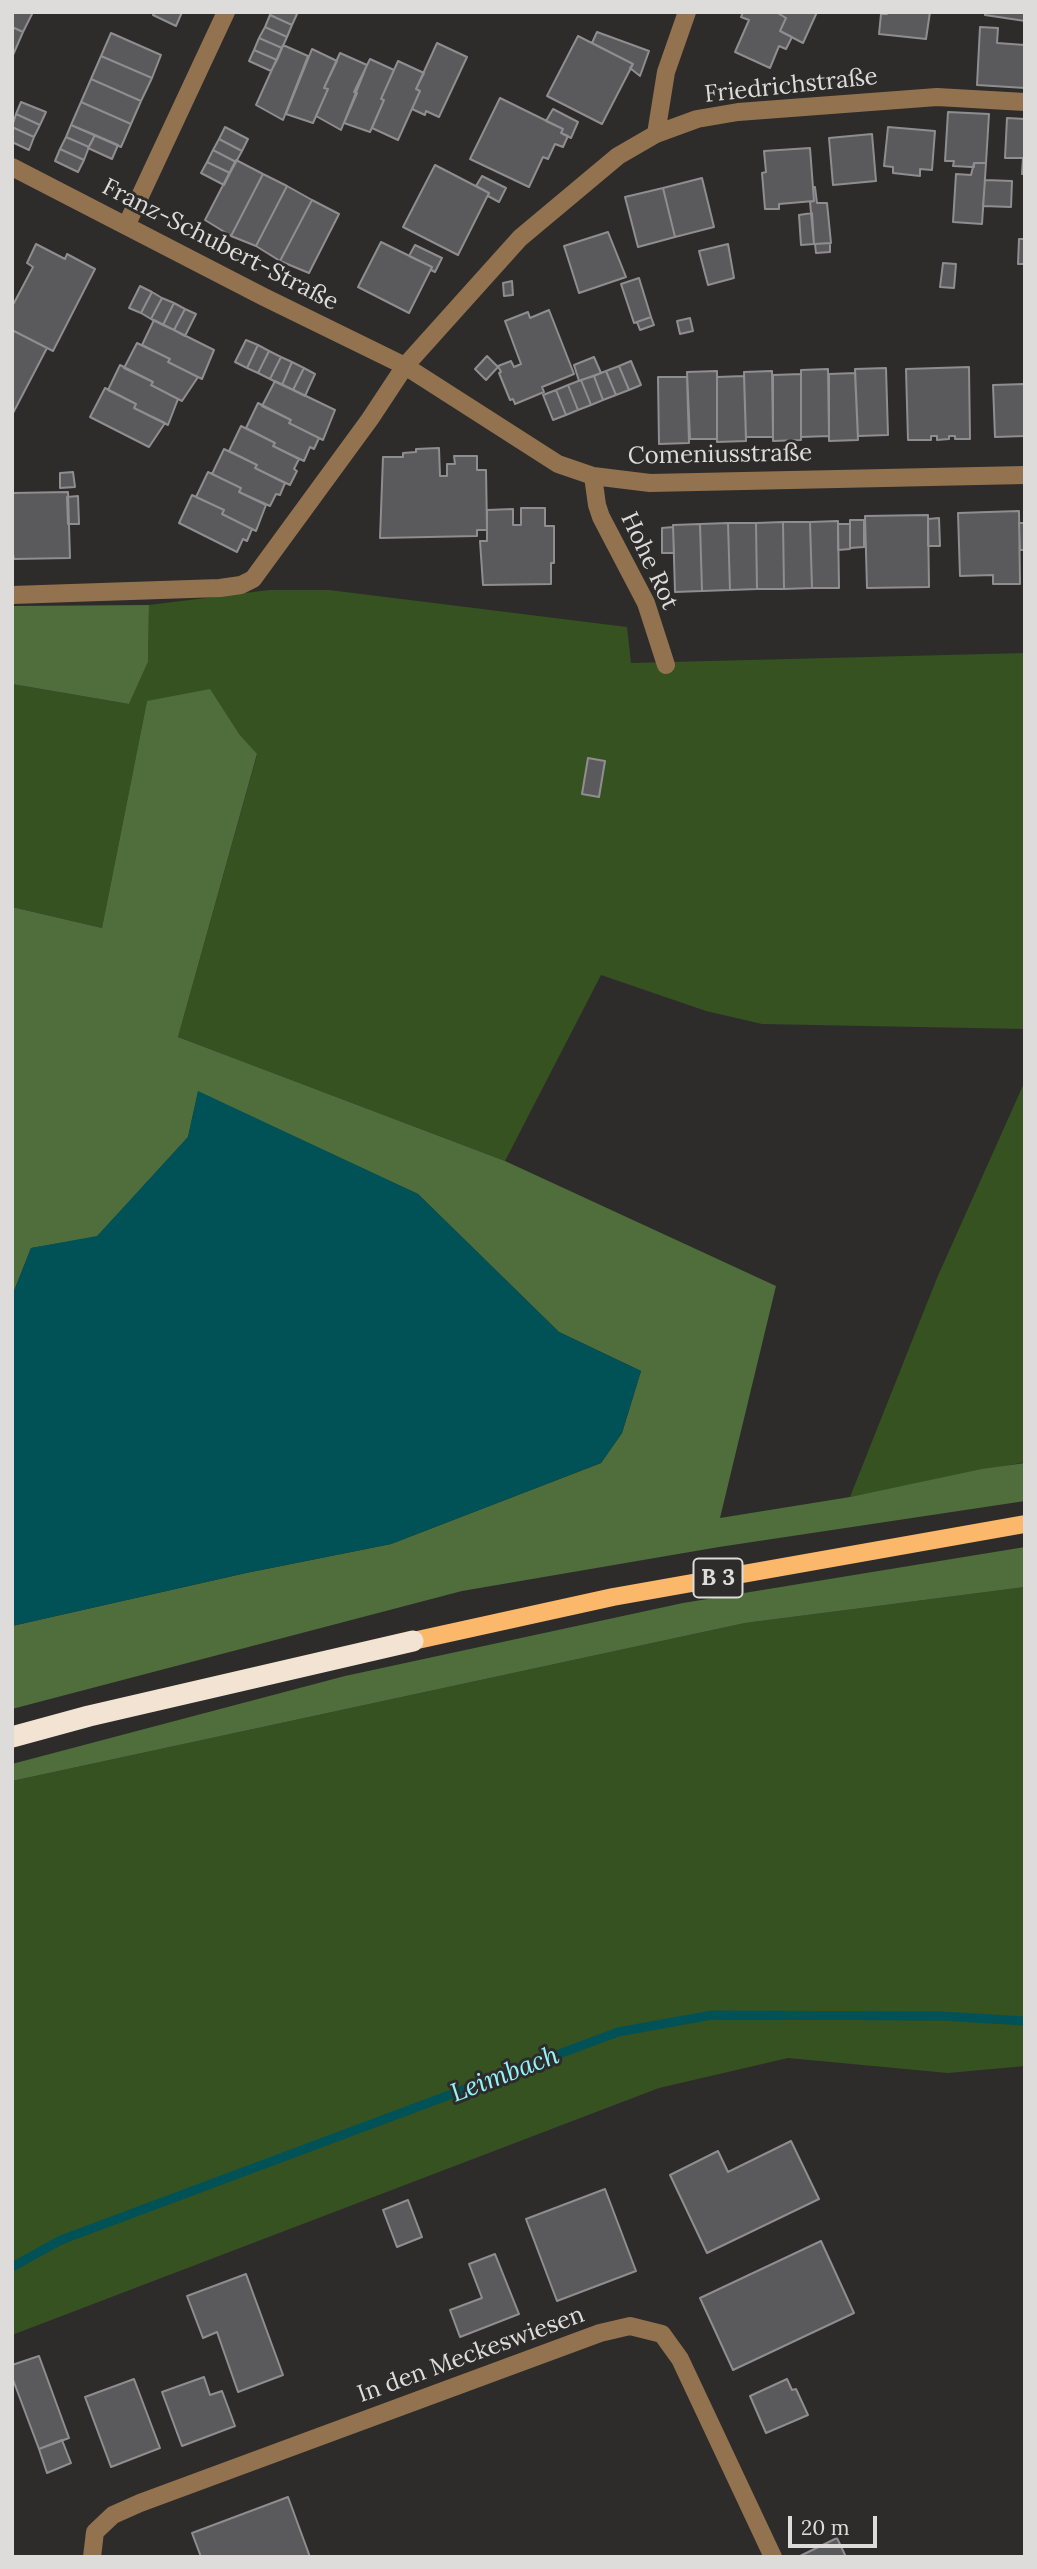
<!DOCTYPE html>
<meta charset="utf-8">
<style>
body{margin:0}
#map{position:relative;width:1037px;height:2569px;overflow:hidden;background:#2d2c2a;font-family:Lora,serif}
canvas{display:block}
.frame{position:absolute;inset:0;border:14px solid #dddcda;pointer-events:none}
.scale{position:absolute;left:788px;top:2516px;width:89px;height:32px;box-sizing:border-box;border:4px solid #dddcda;border-top:0;padding-left:9px;font-size:21px;line-height:24px;white-space:nowrap;color:#dddcda;-webkit-text-stroke:5px #2d2c2a;paint-order:stroke}
</style>
<div id="map">
<canvas width="1037" height="2569"></canvas>
<div class="frame"></div>
<div class="scale">20 m</div>
</div>
<script>
const ctx = document.querySelector('canvas').getContext('2d');
ctx.lineJoin = 'round';
function fillPath(path, color) { ctx.fillStyle = color; ctx.fill(path, 'evenodd'); }
function trace(path, color, width, dash) { ctx.strokeStyle = color; ctx.lineWidth = width; ctx.lineCap = dash ? 'butt' : 'round'; ctx.setLineDash(dash || []); ctx.stroke(path); }
function drawText(font, color, halo, rows, align = 'center') {
  ctx.font = font + ' Lora,serif'; ctx.lineWidth = 6; ctx.setLineDash([]); ctx.textBaseline = 'middle'; ctx.strokeStyle = halo; ctx.fillStyle = color; for (const [text, x, y, turn = 0] of rows) {
    ctx.save(); ctx.translate(x, y); ctx.rotate((+turn || 0) * Math.PI / 180); ctx.textAlign = isNaN(turn) ? turn : align; if (halo) ctx.strokeText(text, 0, 0); ctx.fillText(text, 0, 0); ctx.restore();
  }
}
const green = new Path2D(`
 M 269,590 L 329,590 L 627,627 L 631,663 L 1025,653 L 1025,1029 L 762,1024 L 706,1011 L 601,975 L 505,1161 L 178,1037 L 257,755 L 239,734 L 147,701 L 102,928 L 12,907 L 12,684 L 129,704 L 148,662 L 149,605 Z
 M 1025,1081 L 1025,1462 L 850,1497 L 937,1278 Z
 M 1025,1587 L 1025,2066 L 948,2073 L 788,2058 L 659,2088 L 12,2335 L 12,1781 L 745,1623 Z`);
const forest = new Path2D(`
 M 149,605 L 148,662 L 129,704 L 12,684 L 12,606 Z
 M 210,689 L 239,734 L 257,754 L 178,1037 L 505,1161 L 776,1286 L 720,1518 L 850,1497 L 982,1469 L 1025,1463 L 1025,1501 L 719,1547 L 462,1591 L 12,1709 L 12,1626 L 246,1573 L 391,1544 L 601,1463 L 622,1433 L 641,1371 L 559,1332 L 418,1194 L 198,1092 L 188,1137 L 97,1237 L 31,1248 L 12,1296 L 12,907 L 102,928 L 147,701 Z
 M 1025,1547 L 1025,1587 L 745,1623 L 12,1781 L 12,1764 L 345,1676 L 683,1603 Z`);
const water = new Path2D(`
 M 198,1091 L 418,1194 L 559,1332 L 641,1371 L 622,1433 L 601,1463 L 391,1544 L 246,1573 L 12,1626 L 12,1296 L 31,1248 L 97,1236 L 188,1137 Z`);
const stream = new Path2D(`
 M 12,2267 L 61,2240 L 618,2032 L 712,2015 L 941,2016 L 1025,2021`);
const building = new Path2D(`
 M 12,12 L 33,12 L 23,32 L 12,27 Z
 M 154,12 L 182,12 L 176,26 L 153,15 Z
 M 271,12 L 294,12 L 297,14 L 292,25 L 270,15 Z
 M 743,12 L 776,12 L 786,18 L 780,31 L 792,37 L 786,49 L 779,46 L 770,68 L 735,52 L 749,20 L 741,17 Z
 M 817,12 L 803,43 L 780,31 L 786,18 L 776,12 Z
 M 887,12 L 930,12 L 926,39 L 879,34 L 881,14 L 887,14 Z
 M 985,12 L 1025,12 L 1025,21 L 985,15 Z
 M 270,15 L 292,25 L 287,37 L 265,27 Z
 M 12,27 L 23,32 L 13,55 L 12,55 Z
 M 265,27 L 287,37 L 282,48 L 259,38 Z
 M 980,27 L 998,28 L 997,43 L 1025,45 L 1025,88 L 977,85 Z
 M 597,32 L 649,51 L 640,76 L 630,68 L 633,64 L 592,43 Z
 M 111,33 L 161,55 L 152,78 L 101,56 Z
 M 578,36 L 633,64 L 602,124 L 547,96 Z
 M 259,38 L 282,48 L 277,60 L 254,50 Z
 M 437,43 L 467,57 L 439,117 L 426,111 L 425,115 L 412,109 L 420,91 L 416,89 Z
 M 283,45 L 308,56 L 283,120 L 256,105 Z
 M 312,49 L 337,61 L 324,88 L 328,89 L 313,123 L 286,114 Z
 M 254,50 L 277,60 L 271,71 L 249,61 Z
 M 340,53 L 367,65 L 341,130 L 316,116 L 328,89 L 324,88 Z
 M 101,56 L 152,78 L 141,101 L 91,79 Z
 M 370,59 L 394,70 L 381,99 L 384,100 L 370,132 L 344,123 L 357,93 L 354,92 Z
 M 398,61 L 424,73 L 416,89 L 420,91 L 398,140 L 372,128 L 384,100 L 381,99 Z
 M 91,79 L 141,101 L 131,124 L 81,102 Z
 M 500,98 L 563,129 L 561,133 L 568,136 L 563,147 L 555,144 L 548,159 L 543,157 L 529,187 L 470,159 Z
 M 21,102 L 46,112 L 40,125 L 16,114 Z
 M 81,102 L 131,124 L 121,147 L 71,125 Z
 M 553,109 L 578,122 L 571,138 L 561,133 L 563,129 L 546,121 Z
 M 948,112 L 989,114 L 986,163 L 974,163 L 974,167 L 972,167 L 953,166 L 954,161 L 945,161 Z
 M 16,114 L 40,125 L 34,137 L 12,127 Z
 M 1007,118 L 1025,119 L 1025,174 L 1022,174 L 1023,158 L 1005,158 Z
 M 71,125 L 95,135 L 89,147 L 66,137 Z
 M 12,127 L 34,137 L 29,150 L 12,142 Z
 M 225,127 L 248,139 L 242,151 L 219,139 Z
 M 888,127 L 935,131 L 932,170 L 920,169 L 920,176 L 893,173 L 893,167 L 884,166 Z
 M 872,134 L 876,181 L 833,185 L 829,138 Z
 M 95,135 L 118,145 L 112,159 L 88,148 Z
 M 66,137 L 89,147 L 84,160 L 60,149 Z
 M 219,139 L 242,151 L 236,162 L 213,150 Z
 M 810,148 L 814,201 L 779,204 L 779,209 L 765,209 L 762,173 L 766,172 L 764,151 Z
 M 60,149 L 84,160 L 78,172 L 55,161 Z
 M 213,150 L 236,162 L 230,173 L 207,162 Z
 M 236,160 L 263,174 L 231,236 L 205,220 Z
 M 207,162 L 230,173 L 224,185 L 201,173 Z
 M 974,163 L 986,163 L 982,224 L 953,222 L 956,174 L 971,175 Z
 M 435,165 L 489,193 L 458,255 L 403,227 Z
 M 263,174 L 287,186 L 256,246 L 231,236 Z
 M 482,176 L 506,188 L 499,202 L 488,196 L 489,193 L 476,186 Z
 M 702,178 L 714,227 L 675,237 L 663,188 Z
 M 985,180 L 1012,181 L 1011,207 L 983,206 Z
 M 287,186 L 312,200 L 280,261 L 256,246 Z
 M 813,187 L 815,187 L 817,203 L 827,203 L 831,243 L 814,244 L 810,202 L 814,201 Z
 M 663,188 L 675,237 L 638,247 L 625,197 Z
 M 312,200 L 339,214 L 309,273 L 280,261 Z
 M 812,213 L 814,244 L 801,245 L 799,215 Z
 M 608,232 L 626,277 L 579,293 L 564,246 Z
 M 1019,239 L 1025,239 L 1025,264 L 1018,264 Z
 M 381,242 L 432,267 L 409,313 L 358,287 Z
 M 830,243 L 830,252 L 816,253 L 815,244 Z
 M 36,244 L 65,259 L 67,254 L 95,269 L 53,351 L 12,330 L 12,302 L 14,303 L 33,267 L 27,263 Z
 M 728,244 L 734,278 L 708,285 L 699,251 Z
 M 415,245 L 442,258 L 435,272 L 431,270 L 432,267 L 409,256 Z
 M 943,263 L 956,264 L 954,288 L 940,287 Z
 M 639,278 L 651,317 L 634,323 L 621,284 Z
 M 512,281 L 513,295 L 504,296 L 503,283 Z
 M 140,286 L 152,292 L 141,313 L 129,308 Z
 M 152,292 L 162,298 L 151,319 L 141,313 Z
 M 162,298 L 174,303 L 163,325 L 151,319 Z
 M 174,303 L 185,309 L 174,330 L 163,325 Z
 M 185,309 L 196,314 L 185,336 L 174,330 Z
 M 549,310 L 574,374 L 542,387 L 544,392 L 515,404 L 513,399 L 510,400 L 499,373 L 501,372 L 498,366 L 511,361 L 514,367 L 521,364 L 505,321 L 528,312 L 530,318 Z
 M 651,317 L 654,325 L 640,330 L 637,322 Z
 M 690,318 L 693,331 L 680,334 L 677,321 Z
 M 154,320 L 214,350 L 202,379 L 168,362 L 170,359 L 142,345 Z
 M 12,330 L 47,348 L 12,415 Z
 M 246,340 L 258,345 L 247,368 L 235,362 Z
 M 137,343 L 170,359 L 168,362 L 198,377 L 182,401 L 151,385 L 153,382 L 124,368 Z
 M 258,345 L 269,351 L 258,373 L 247,368 Z
 M 269,351 L 281,357 L 270,379 L 258,373 Z
 M 487,356 L 498,367 L 486,380 L 475,369 Z
 M 281,357 L 292,362 L 282,385 L 270,379 Z
 M 594,357 L 601,373 L 579,381 L 574,365 Z
 M 631,361 L 641,385 L 629,390 L 619,366 Z
 M 292,362 L 304,368 L 293,390 L 282,385 Z
 M 120,365 L 153,382 L 151,385 L 178,399 L 168,425 L 134,408 L 136,404 L 108,390 Z
 M 619,366 L 629,390 L 616,395 L 606,371 Z
 M 969,367 L 970,439 L 955,439 L 955,436 L 949,436 L 949,439 L 937,440 L 937,436 L 931,436 L 931,440 L 908,440 L 906,369 Z
 M 304,368 L 315,374 L 305,396 L 293,390 Z
 M 886,368 L 888,435 L 858,436 L 855,369 Z
 M 828,369 L 829,436 L 801,437 L 801,370 Z
 M 606,371 L 616,395 L 603,400 L 594,376 Z
 M 717,371 L 717,439 L 690,439 L 687,372 Z
 M 772,371 L 773,437 L 746,437 L 744,372 Z
 M 855,373 L 858,440 L 829,441 L 829,374 Z
 M 801,374 L 801,440 L 773,441 L 773,375 Z
 M 594,376 L 603,400 L 591,405 L 581,380 Z
 M 744,376 L 746,441 L 717,442 L 717,377 Z
 M 658,377 L 687,377 L 689,443 L 659,444 Z
 M 581,380 L 591,405 L 578,410 L 568,385 Z
 M 275,381 L 335,410 L 323,440 L 289,423 L 291,420 L 262,406 Z
 M 1025,384 L 1025,436 L 995,437 L 993,385 Z
 M 568,385 L 578,410 L 566,415 L 556,390 Z
 M 105,388 L 136,404 L 134,408 L 165,423 L 149,447 L 90,417 Z
 M 556,390 L 566,415 L 553,420 L 543,395 Z
 M 258,403 L 291,420 L 289,423 L 319,438 L 314,449 L 310,447 L 304,461 L 273,446 L 275,443 L 246,428 Z
 M 241,426 L 275,443 L 273,446 L 299,459 L 294,469 L 297,471 L 290,485 L 255,468 L 257,465 L 229,451 Z
 M 439,448 L 440,476 L 447,476 L 447,464 L 455,464 L 454,456 L 477,456 L 477,470 L 486,470 L 487,530 L 477,530 L 477,536 L 380,538 L 383,457 L 403,457 L 403,453 L 416,452 L 416,449 Z
 M 224,449 L 257,465 L 255,468 L 285,483 L 280,495 L 276,494 L 270,506 L 239,492 L 241,488 L 212,474 Z
 M 73,472 L 75,487 L 60,488 L 60,473 Z
 M 208,472 L 241,488 L 239,492 L 266,505 L 256,531 L 222,514 L 224,510 L 196,497 Z
 M 68,492 L 70,558 L 14,559 L 12,550 L 13,493 Z
 M 192,495 L 224,510 L 222,514 L 252,529 L 247,541 L 243,539 L 237,552 L 179,523 Z
 M 78,496 L 79,524 L 68,524 L 67,497 Z
 M 521,508 L 545,508 L 545,526 L 554,526 L 554,563 L 551,563 L 551,584 L 483,585 L 480,541 L 487,541 L 487,510 L 513,509 L 513,525 L 521,525 Z
 M 1019,511 L 1020,584 L 993,584 L 993,575 L 960,576 L 958,513 Z
 M 928,515 L 929,587 L 867,588 L 865,516 Z
 M 939,518 L 940,546 L 928,546 L 928,519 Z
 M 850,520 L 864,520 L 864,547 L 850,548 Z
 M 838,521 L 839,588 L 812,588 L 810,522 Z
 M 783,522 L 784,589 L 757,589 L 756,523 Z
 M 783,522 L 810,522 L 812,588 L 784,589 Z
 M 728,523 L 756,523 L 757,589 L 730,590 Z
 M 728,523 L 730,590 L 702,591 L 700,524 Z
 M 1019,523 L 1025,523 L 1025,550 L 1020,550 Z
 M 700,524 L 702,591 L 675,592 L 673,525 Z
 M 838,524 L 850,524 L 850,549 L 838,550 Z
 M 673,527 L 674,553 L 662,553 L 662,528 Z
 M 588,758 L 605,761 L 599,797 L 582,794 Z
 M 791,2141 L 819,2199 L 707,2253 L 670,2175 L 718,2151 L 728,2172 Z
 M 605,2189 L 636,2271 L 557,2301 L 526,2219 Z
 M 408,2200 L 422,2237 L 397,2247 L 383,2210 Z
 M 821,2241 L 854,2313 L 733,2370 L 700,2298 Z
 M 495,2254 L 519,2314 L 460,2337 L 450,2310 L 482,2298 L 469,2264 Z
 M 246,2274 L 283,2375 L 238,2392 L 217,2332 L 203,2338 L 187,2296 Z
 M 39,2356 L 69,2438 L 39,2449 L 12,2377 L 12,2365 Z
 M 204,2377 L 210,2395 L 222,2391 L 235,2426 L 182,2446 L 162,2392 Z
 M 134,2379 L 160,2448 L 111,2467 L 85,2397 Z
 M 787,2379 L 792,2390 L 796,2389 L 808,2415 L 766,2433 L 750,2396 Z
 M 62,2440 L 71,2463 L 47,2473 L 39,2449 Z
 M 288,2497 L 310,2557 L 201,2557 L 192,2533 Z
 M 837,2538 L 846,2557 L 798,2557 Z`);
const minor = new Path2D(`
 M 656,134 L 666,72 L 687,12
 M 12,167 L 264,297 L 405,366 L 558,464 L 593,476 L 650,483 L 1025,475
 M 127,224 L 226,12
 M 593,476 L 597,505 L 601,517 L 646,603 L 666,665
 M 12,595 L 220,588 L 241,585 L 253,579 L 370,419 L 405,366 L 520,238 L 618,156 L 656,134 L 697,119 L 738,112 L 937,97 L 1025,102
 M 92,2557 L 95,2532 L 113,2515 L 140,2503 L 600,2333 L 630,2326 L 662,2334 L 680,2359 L 773,2557`);
const major = new Path2D(`
 M 413,1641 L 613,1597 L 1025,1524`);
const highway = new Path2D(`
 M 12,1737 L 89,1716 L 413,1641`);
const shields = [
 [718,1578,49]
];
const shieldNames = [
 ["B 3",718,1578]
];
const streetNames = [
 ["Friedrichstraße",791,86,-6],
 ["Franz-Schubert-Straße",220,245,27],
 ["Comeniusstraße",720,455,-1],
 ["Hohe Rot",649,561,65],
 ["In den Meckeswiesen",471,2355,-20]
];
const waterNames = [
 ["Leimbach",505,2075,-21]
];
fillPath(green, '#365221');
fillPath(forest, '#4f6e3b');
fillPath(water, '#015257');
trace(stream, '#015257', 9);
fillPath(building, '#5a5a5d');
trace(building, '#8e8e91', 2);
trace(minor, '#93734f', 18);
trace(major, '#fbb86a', 18);
trace(highway, '#f3e3d2', 21);
for (const [x, y, w] of shields) { const box = new Path2D(); box.roundRect(x - w / 2, y - 19.5, w, 39, 5); ctx.fillStyle = '#2d2c2a'; ctx.fill(box); trace(box, '#dddcda', 2); }
drawText('bold 23px', '#dddcda', null, shieldNames);
drawText('24px', '#dddcda', '#2d2c2a', streetNames);
drawText('italic 26px', '#94f4fc', '#2d2c2a', waterNames);
</script>
